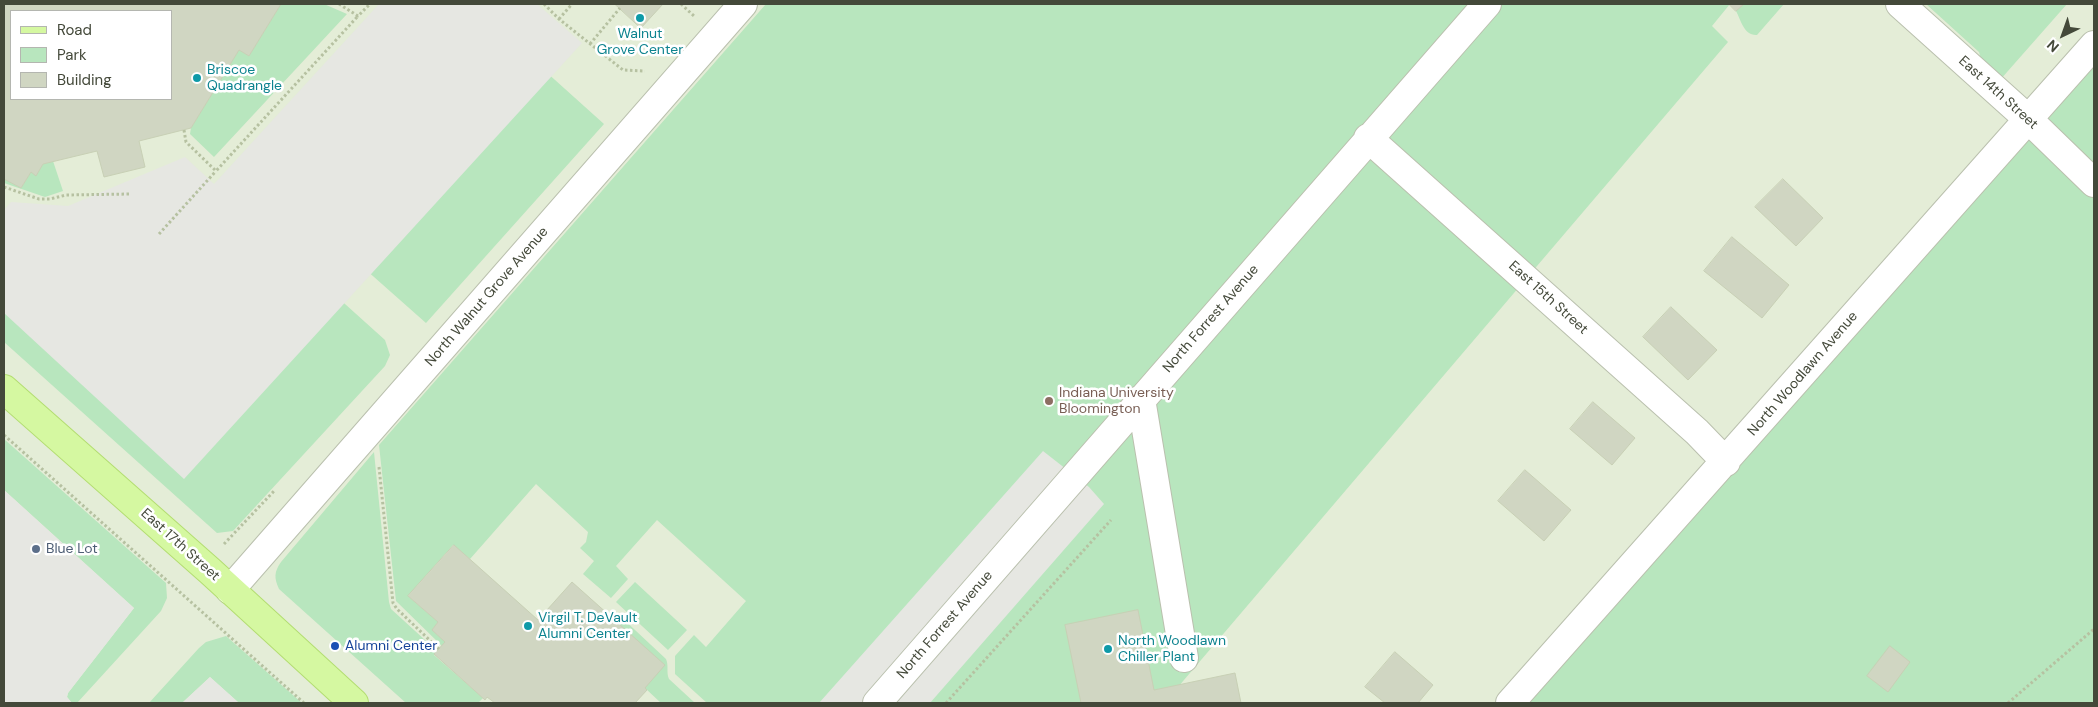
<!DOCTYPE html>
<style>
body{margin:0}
#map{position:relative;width:2098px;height:707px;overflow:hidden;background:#f1f5ec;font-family:"DM Sans",sans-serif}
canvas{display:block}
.frame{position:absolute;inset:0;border:5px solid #44493a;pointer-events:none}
.legend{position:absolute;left:10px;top:10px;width:162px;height:90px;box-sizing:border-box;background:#fff;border:1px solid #b4b6b0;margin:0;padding:6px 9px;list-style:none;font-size:15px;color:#44493a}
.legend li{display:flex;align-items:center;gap:10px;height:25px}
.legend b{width:25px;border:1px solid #b4b6b0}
.north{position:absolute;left:2038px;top:10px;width:50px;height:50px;-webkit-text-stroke:4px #fff;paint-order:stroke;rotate:222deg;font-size:14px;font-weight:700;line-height:20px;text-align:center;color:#44493a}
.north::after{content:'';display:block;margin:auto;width:18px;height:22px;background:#44493a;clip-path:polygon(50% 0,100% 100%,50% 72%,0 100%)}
</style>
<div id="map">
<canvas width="2098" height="707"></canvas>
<div class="frame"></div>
<ul class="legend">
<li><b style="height:6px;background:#d5f8a1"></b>Road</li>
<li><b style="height:14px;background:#b8e6be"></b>Park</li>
<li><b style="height:14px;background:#d0d6c2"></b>Building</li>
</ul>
<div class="north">N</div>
</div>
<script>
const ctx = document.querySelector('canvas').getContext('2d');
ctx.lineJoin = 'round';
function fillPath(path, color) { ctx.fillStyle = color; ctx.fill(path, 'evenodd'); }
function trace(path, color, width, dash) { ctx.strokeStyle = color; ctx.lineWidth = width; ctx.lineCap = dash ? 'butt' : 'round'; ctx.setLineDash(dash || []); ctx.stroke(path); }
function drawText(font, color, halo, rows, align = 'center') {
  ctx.font = font + ' "DM Sans",sans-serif'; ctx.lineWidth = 5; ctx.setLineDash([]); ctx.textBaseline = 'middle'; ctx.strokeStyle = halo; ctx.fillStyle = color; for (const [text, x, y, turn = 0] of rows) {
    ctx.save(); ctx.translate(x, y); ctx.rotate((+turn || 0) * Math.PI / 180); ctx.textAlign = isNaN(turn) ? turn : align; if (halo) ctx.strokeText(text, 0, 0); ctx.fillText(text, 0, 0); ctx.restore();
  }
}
const education = new Path2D(`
 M 4,4 L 2094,4 L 2094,703 L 4,703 ZM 11,11 L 171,11 L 171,99 L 11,99 Z`);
const green = new Path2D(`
 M 281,4 L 324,4 L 347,14 L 214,157 L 190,134 L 191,128 L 239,50 L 249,56 Z
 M 766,4 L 1730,4 L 1712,26 L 1728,42 L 1178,687 L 1195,703 L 707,703 L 675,674 L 675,656 L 694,635 L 706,647 L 746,601 L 657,520 L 616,566 L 628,579 L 611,598 L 583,574 L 594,561 L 580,548 L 586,542 L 588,532 L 536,484 L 470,559 L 453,545 L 408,596 L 438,622 L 432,630 L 445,642 L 442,646 L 396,601 L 379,445 Z
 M 1744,4 L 1784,4 L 1757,35 C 1744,36 1741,20 1736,11 Z
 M 1926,4 L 2067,4 L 2000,80 L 1985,73 L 1979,52 Z
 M 2094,33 L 2094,703 L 1500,703 Z
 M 535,62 L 604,124 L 426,323 L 365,269 Z
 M 53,161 L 63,191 L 45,197 L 4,183 L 4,179 L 21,188 L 31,172 L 36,175 L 43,164 Z
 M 335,295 L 385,340 L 390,355 L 385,366 L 233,531 L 217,533 L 4,342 L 4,304 Z
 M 4,439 L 166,583 L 167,598 L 161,611 L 77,703 L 72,703 L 67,697 L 68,693 L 134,608 L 4,490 Z
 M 374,452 L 389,602 L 391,609 L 437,651 L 434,655 L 483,698 L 478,703 L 406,703 L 279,589 C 274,578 274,572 281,562 Z
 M 635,582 L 687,630 L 668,650 L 616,602 Z
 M 620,616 L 666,659 C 669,666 666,672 669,679 L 695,703 L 661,703 L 645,688 L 615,621 Z
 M 226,636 L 302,703 L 239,703 L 210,677 L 182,703 L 149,703 L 199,648 L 206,642 Z`);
const parking = new Path2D(`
 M 379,4 L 537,4 L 582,43 L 184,479 L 4,313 L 4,210 L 11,202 L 68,206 L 185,157 L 214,184 Z
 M 1043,451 L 1089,487 L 1104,504 L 930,703 L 819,703 Z
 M 4,490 L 134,608 L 68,693 L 67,697 L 72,703 L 4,703 Z
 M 210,677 L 239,703 L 182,703 Z`);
const building = new Path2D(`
 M 4,4 L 281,4 L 249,56 L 239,50 L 191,128 L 139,141 L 145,167 L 104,177 L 97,151 L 43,164 L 36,176 L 31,172 L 21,188 L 4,179 ZM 11,11 L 171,11 L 171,99 L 11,99 Z
 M 615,4 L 663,4 L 641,28 Z
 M 1729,4 L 1744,4 L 1736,11 Z
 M 1783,179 L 1823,218 L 1796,246 L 1755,207 Z
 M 1732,237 L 1789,285 L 1762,318 L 1704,271 Z
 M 1671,307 L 1717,350 L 1688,380 L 1643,337 Z
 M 1593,402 L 1635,438 L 1612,465 L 1570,429 Z
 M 1525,470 L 1571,510 L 1544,541 L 1498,501 Z
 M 454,545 L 538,620 L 572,582 L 665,665 L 645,688 L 647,690 L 635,703 L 495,703 L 487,697 L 485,700 L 434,654 L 445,642 L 432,630 L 438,622 L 408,596 Z
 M 1138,610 L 1154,690 L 1235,673 L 1241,703 L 1081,703 L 1065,625 Z
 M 1890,646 L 1910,662 L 1888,692 L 1867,676 Z
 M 1395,652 L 1433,685 L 1418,703 L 1385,703 L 1365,687 Z`);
const path = new Path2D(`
 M 339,4 L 358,16 L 370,4
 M 544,4 L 559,19 L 623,70 L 645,71
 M 681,4 L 694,16
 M 559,19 L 572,4
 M 590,44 L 620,8
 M 184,130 L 186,142 L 216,171 L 358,16
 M 4,187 L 39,199 L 50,199 L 66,195 L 130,194
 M 159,234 L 216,171
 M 4,435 L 304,703
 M 379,467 L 393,603 L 397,609 L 439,649
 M 224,544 L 275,490
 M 946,703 L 1111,520
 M 2008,703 L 2094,629`);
const minor = new Path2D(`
 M 1900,4 L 2028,119 L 2094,183
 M 1368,138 L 1697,432 L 1726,462
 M 1141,399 L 1184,658
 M 230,590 L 743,4
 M 877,703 L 1487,4
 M 1510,703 L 2094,45`);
const major = new Path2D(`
 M 4,389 L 210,571 L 354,703`);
const markers = [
 [640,18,5,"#0f9aa8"],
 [197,78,5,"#0f9aa8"],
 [1049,401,5,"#8d6e63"],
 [36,549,5,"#5c6f8a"],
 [528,626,5,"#0f9aa8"],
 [335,646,5,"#1a4fb4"],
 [1108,649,5,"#0f9aa8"]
];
const cultureNames = [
 ["Walnut",640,34,"center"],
 ["Grove Center",640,50,"center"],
 ["Briscoe",207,70],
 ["Quadrangle",207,86],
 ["Virgil T. DeVault",538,618],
 ["Alumni Center",538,634],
 ["North Woodlawn",1118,641],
 ["Chiller Plant",1118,657]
];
const streetNames = [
 ["East 14th Street",1998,93,42],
 ["North Walnut Grove Avenue",487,297,-49],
 ["East 15th Street",1548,298,42],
 ["North Forrest Avenue",1211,319,-49],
 ["North Woodlawn Avenue",1803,374,-49],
 ["East 17th Street",180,545,42],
 ["North Forrest Avenue",945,625,-49]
];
const educationNames = [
 ["Indiana University",1059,393],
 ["Bloomington",1059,409]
];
const serviceNames = [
 ["Blue Lot",46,549]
];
const transitNames = [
 ["Alumni Center",345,646]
];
fillPath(education, '#e4edd7');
fillPath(green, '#b8e6be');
fillPath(parking, '#e6e7e2');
fillPath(building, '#d0d6c2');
trace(building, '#c8d0b5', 1);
trace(minor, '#bac0ae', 30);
trace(major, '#b3dd71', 30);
trace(path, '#b6c1a1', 3, [2.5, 2.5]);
trace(minor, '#fff', 28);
trace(major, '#d5f8a1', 28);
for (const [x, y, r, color] of markers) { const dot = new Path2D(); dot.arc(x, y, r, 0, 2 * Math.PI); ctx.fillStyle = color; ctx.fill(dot); trace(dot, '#fff', 2); }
drawText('14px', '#0d838f', '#fff', cultureNames, 'left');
drawText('14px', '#44493a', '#fff', streetNames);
drawText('14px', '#785e54', '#fff', educationNames, 'left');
drawText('14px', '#4e5e75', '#fff', serviceNames, 'left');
drawText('14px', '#164399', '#fff', transitNames, 'left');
</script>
